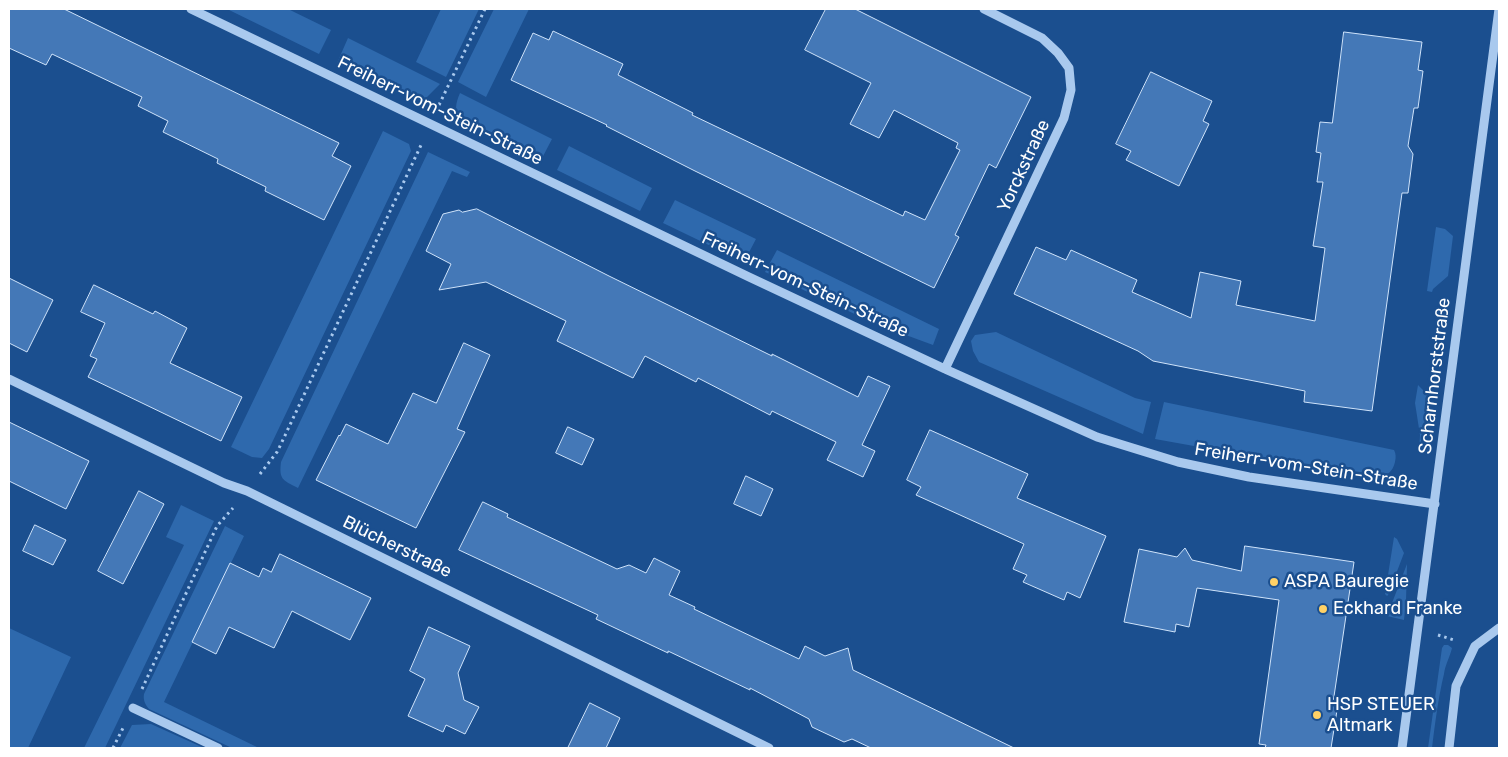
<!DOCTYPE html>
<meta charset="utf-8">
<style>
body{margin:0}
#map{position:relative;width:1508px;height:757px;overflow:hidden;background:#1b4f8f;font-family:Rubik,sans-serif}
canvas{display:block}
.frame{position:absolute;inset:0;border:10px solid #fff;pointer-events:none}
</style>
<div id="map">
<canvas width="1508" height="757"></canvas>
<div class="frame"></div>
</div>
<script>
const ctx = document.querySelector('canvas').getContext('2d');
ctx.lineJoin = 'round';
function fillPath(path, color) { ctx.fillStyle = color; ctx.fill(path, 'evenodd'); }
function trace(path, color, width, dash) { ctx.strokeStyle = color; ctx.lineWidth = width; ctx.lineCap = dash ? 'butt' : 'round'; ctx.setLineDash(dash || []); ctx.stroke(path); }
function drawText(font, color, halo, rows, align = 'center') {
  ctx.font = font + ' Rubik,sans-serif'; ctx.lineWidth = 5; ctx.setLineDash([]); ctx.textBaseline = 'middle'; ctx.strokeStyle = halo; ctx.fillStyle = color; for (const [text, x, y, turn = 0] of rows) {
    ctx.save(); ctx.translate(x, y); ctx.rotate((+turn || 0) * Math.PI / 180); ctx.textAlign = isNaN(turn) ? turn : align; if (halo) ctx.strokeText(text, 0, 0); ctx.fillText(text, 0, 0); ctx.restore();
  }
}
const green = new Path2D(`
 M 227,9 L 288,9 L 331,30 L 319,54 Z
 M 441,9 L 479,9 L 446,77 L 416,62 Z
 M 494,9 L 529,9 L 486,97 L 458,82 Z
 M 348,38 L 440,84 L 426,98 L 416,102 L 337,63 Z
 M 460,93 L 552,139 L 540,162 L 459,122 C 455,111 455,104 460,93 Z
 M 383,131 L 409,144 L 411,151 L 269,449 L 262,458 L 252,457 L 231,447 Z
 M 569,146 L 652,188 L 640,211 L 557,170 Z
 M 428,152 L 470,172 L 467,177 L 452,171 L 298,488 C 282,480 279,479 281,462 Z
 M 675,200 L 756,239 L 744,262 L 663,223 Z
 M 1436,227 L 1445,229 L 1453,236 L 1448,276 L 1433,289 L 1432,292 L 1427,291 Z
 M 777,250 L 939,329 L 933,345 L 876,324 L 765,272 Z
 M 996,332 L 1135,398 L 1151,402 L 1143,434 L 979,362 L 973,351 L 971,341 L 975,335 Z
 M 1418,385 L 1432,399 L 1419,452 L 1420,435 L 1415,403 Z
 M 1164,402 L 1394,450 C 1396,454 1396,457 1395,462 C 1391,478 1380,477 1366,477 L 1155,439 Z
 M 181,505 L 214,521 L 105,748 L 84,748 L 184,545 L 166,537 Z
 M 225,526 L 244,536 L 164,702 L 259,748 L 232,748 L 149,709 C 145,704 143,700 144,694 Z
 M 1394,537 L 1397,539 L 1404,553 L 1388,595 L 1387,596 L 1385,594 Z
 M 1407,564 L 1406,601 L 1404,620 L 1387,616 Z
 M 9,628 L 71,657 L 28,748 L 9,748 Z
 M 1444,645 L 1448,645 L 1452,648 C 1450,657 1445,665 1444,674 C 1438,699 1435,724 1432,748 L 1428,748 L 1442,648 Z
 M 151,724 L 204,748 L 120,748 L 132,725 Z`);
const building = new Path2D(`
 M 9,9 L 64,9 L 339,143 L 332,156 L 351,166 L 324,220 L 265,191 L 266,187 L 217,163 L 218,159 L 163,132 L 168,121 L 138,106 L 142,97 L 52,54 L 46,65 L 9,48 Z
 M 826,9 L 855,9 L 1031,97 L 996,168 L 989,164 L 955,235 L 959,237 L 934,288 L 695,171 L 606,126 L 607,125 L 511,80 L 533,33 L 549,40 L 553,31 L 623,64 L 618,75 L 693,113 L 692,115 L 903,216 L 905,211 L 925,220 L 960,150 L 956,148 L 958,143 L 894,110 L 879,138 L 850,124 L 871,83 L 805,50 Z
 M 1344,32 L 1422,42 L 1418,70 L 1423,71 L 1418,108 L 1414,108 L 1408,146 L 1413,154 L 1408,193 L 1402,193 L 1372,411 L 1304,402 L 1305,391 L 1153,361 L 1138,351 L 1014,294 L 1036,247 L 1066,260 L 1071,250 L 1137,280 L 1132,292 L 1191,318 L 1200,272 L 1241,281 L 1236,305 L 1315,321 L 1325,248 L 1313,246 L 1323,182 L 1317,182 L 1321,153 L 1316,152 L 1320,122 L 1332,123 Z
 M 1151,72 L 1212,101 L 1203,121 L 1209,124 L 1179,186 L 1126,160 L 1131,151 L 1116,144 Z
 M 477,209 L 609,276 L 772,356 L 772,354 L 858,397 L 868,376 L 890,386 L 862,445 L 875,451 L 863,477 L 827,460 L 836,442 L 772,411 L 770,415 L 698,378 L 696,382 L 645,356 L 633,378 L 557,341 L 566,321 L 486,282 L 439,290 L 451,264 L 426,251 L 443,214 L 459,210 L 462,212 Z
 M 9,278 L 53,300 L 27,352 L 9,343 Z
 M 94,285 L 153,314 L 155,311 L 187,328 L 170,363 L 242,397 L 221,441 L 88,377 L 97,359 L 90,356 L 105,323 L 81,312 Z
 M 464,343 L 490,355 L 457,429 L 465,432 L 416,528 L 316,480 L 339,435 L 340,436 L 346,424 L 388,444 L 413,393 L 436,403 Z
 M 9,422 L 89,461 L 66,509 L 9,481 Z
 M 568,427 L 594,439 L 582,465 L 556,453 Z
 M 930,430 L 1028,474 L 1017,498 L 1106,536 L 1080,598 L 1067,592 L 1064,600 L 1023,582 L 1027,575 L 1013,569 L 1024,544 L 916,495 L 921,487 L 907,480 Z
 M 746,476 L 773,489 L 761,516 L 734,504 Z
 M 139,491 L 164,504 L 123,584 L 98,571 Z
 M 483,502 L 508,514 L 507,517 L 617,569 L 629,565 L 646,573 L 654,558 L 680,571 L 669,595 L 695,607 L 694,609 L 799,659 L 805,646 L 825,656 L 848,648 L 853,670 L 1014,748 L 871,748 L 852,739 L 844,742 L 812,727 L 809,719 L 750,688 L 750,690 L 668,651 L 668,653 L 596,619 L 598,615 L 459,550 Z
 M 35,525 L 66,540 L 53,565 L 23,551 Z
 M 1245,546 L 1354,562 L 1333,703 L 1338,704 L 1331,748 L 1265,748 L 1266,745 L 1259,744 L 1279,600 L 1197,588 L 1189,627 L 1176,624 L 1175,632 L 1124,622 L 1139,549 L 1177,557 L 1185,548 L 1192,560 L 1241,571 Z
 M 280,554 L 371,598 L 350,640 L 292,611 L 274,648 L 229,627 L 216,654 L 192,642 L 230,563 L 259,577 L 263,568 L 271,572 Z
 M 429,627 L 470,646 L 458,673 L 464,700 L 479,707 L 465,734 L 446,725 L 443,732 L 408,716 L 425,679 L 410,671 Z
 M 590,703 L 620,718 L 606,748 L 568,748 Z`);
const path = new Path2D(`
 M 439,105 L 485,9
 M 260,474 L 277,452 L 281,444 L 422,143
 M 1438,635 L 1454,640
 M 142,689 L 217,526 L 233,508
 M 113,748 L 124,726`);
const minor = new Path2D(`
 M 191,9 L 749,277 L 945,369 L 1097,437 L 1178,462 L 1249,477 L 1435,504
 M 945,369 L 1064,118 L 1071,90 L 1069,68 L 1058,53 L 1042,38 L 984,9
 M 9,379 L 224,483 L 247,491 L 769,748
 M 133,708 L 218,748
 M 1402,748 L 1499,9
 M 1449,748 L 1456,686 L 1475,646 L 1499,628`);
const markers = [
 [1274,582,5,"#ffd166"],
 [1323,609,5,"#ffd166"],
 [1317,715,5,"#ffd166"]
];
const streetNames = [
 ["Freiherr-vom-Stein-Straße",440,111,26],
 ["Yorckstraße",1024,166,-65],
 ["Freiherr-vom-Stein-Straße",805,285,25],
 ["Scharnhorststraße",1435,376,-83],
 ["Freiherr-vom-Stein-Straße",1306,467,9],
 ["Blücherstraße",397,547,26]
];
const poiNames = [
 ["ASPA Bauregie",1284,582],
 ["Eckhard Franke",1333,609],
 ["HSP STEUER",1327,705],
 ["Altmark",1327,726]
];
fillPath(green, '#2e69ad');
fillPath(building, '#4478b7');
trace(building, '#cfe3fa', 1);
trace(path, '#a9c9ee', 3, [2.5, 4]);
trace(minor, '#a9c9ee', 9);
for (const [x, y, r, color] of markers) { const dot = new Path2D(); dot.arc(x, y, r, 0, 2 * Math.PI); ctx.fillStyle = color; ctx.fill(dot); trace(dot, '#1b4f8f', 2); }
drawText('18px', '#fff', '#1b4f8f', streetNames);
drawText('18px', '#fff', '#1b4f8f', poiNames, 'left');
</script>
